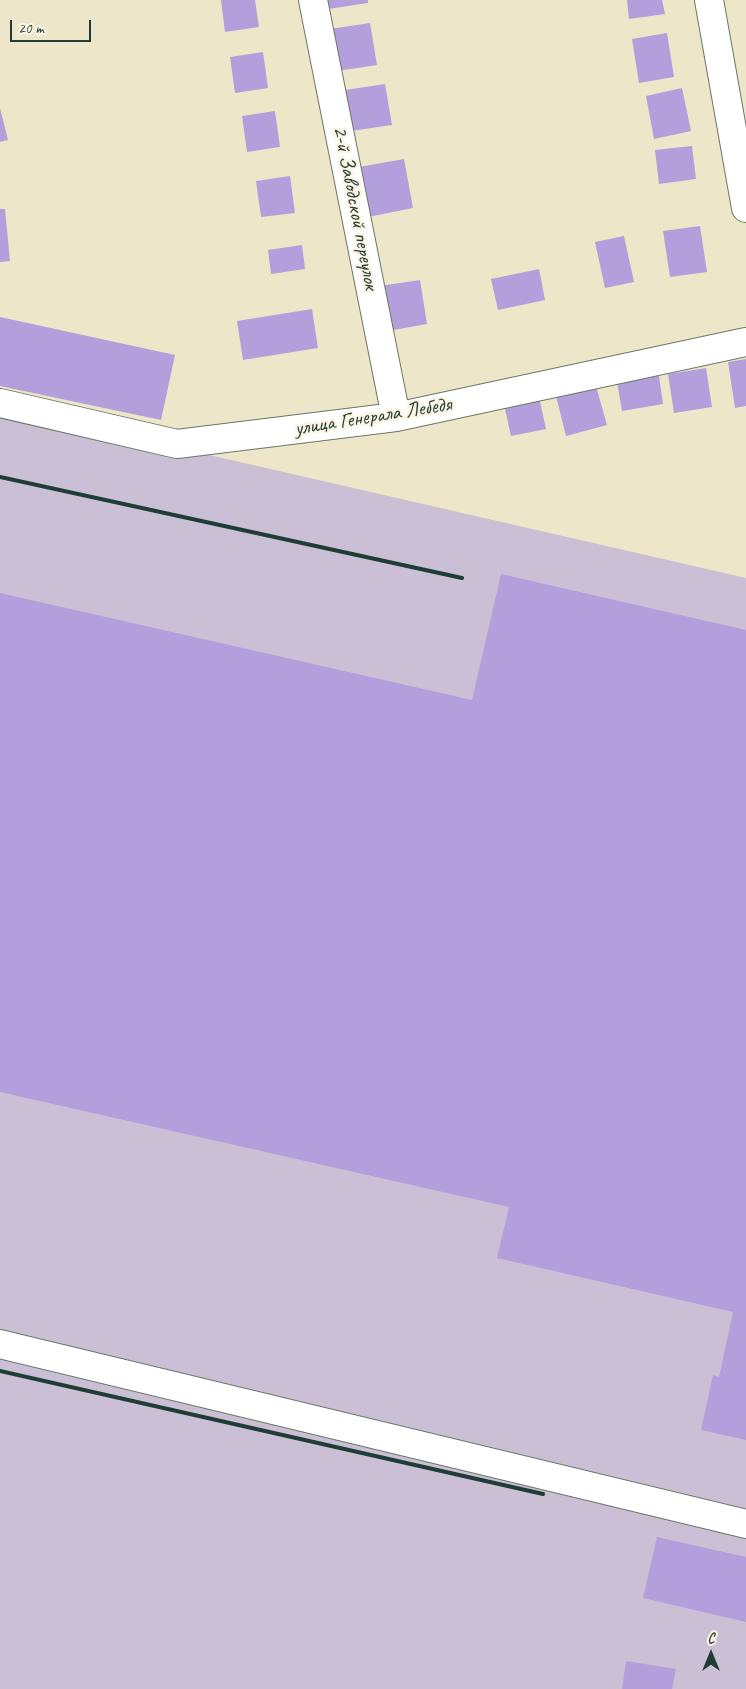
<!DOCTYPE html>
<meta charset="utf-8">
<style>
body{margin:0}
#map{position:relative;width:746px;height:1689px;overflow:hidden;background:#eee6c8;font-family:Caveat,sans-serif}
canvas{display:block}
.north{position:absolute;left:686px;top:1629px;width:50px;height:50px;-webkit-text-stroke:4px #fcf5e5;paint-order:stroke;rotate:0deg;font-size:14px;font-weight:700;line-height:20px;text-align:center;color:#1f3d34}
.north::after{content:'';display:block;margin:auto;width:18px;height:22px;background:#1f3d34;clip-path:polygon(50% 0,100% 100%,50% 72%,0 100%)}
.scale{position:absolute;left:10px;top:20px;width:81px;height:22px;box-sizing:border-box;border:2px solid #1f3d34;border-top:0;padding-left:6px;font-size:15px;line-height:18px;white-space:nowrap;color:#1f3d34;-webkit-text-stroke:4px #fcf5e5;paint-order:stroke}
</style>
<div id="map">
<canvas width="746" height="1689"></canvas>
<div class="north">С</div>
<div class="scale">20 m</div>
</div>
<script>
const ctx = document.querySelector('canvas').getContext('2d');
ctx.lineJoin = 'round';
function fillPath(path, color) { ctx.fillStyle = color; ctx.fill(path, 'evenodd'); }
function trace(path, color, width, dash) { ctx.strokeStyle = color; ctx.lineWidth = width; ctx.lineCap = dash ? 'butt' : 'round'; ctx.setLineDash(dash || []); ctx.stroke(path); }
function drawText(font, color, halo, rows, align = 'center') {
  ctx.font = font + ' Caveat,sans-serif'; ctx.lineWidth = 5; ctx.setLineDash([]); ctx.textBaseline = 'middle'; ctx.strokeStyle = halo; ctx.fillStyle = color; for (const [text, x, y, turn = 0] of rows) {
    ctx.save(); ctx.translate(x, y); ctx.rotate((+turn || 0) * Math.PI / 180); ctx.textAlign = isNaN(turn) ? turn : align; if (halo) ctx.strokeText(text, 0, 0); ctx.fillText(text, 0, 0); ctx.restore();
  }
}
const industrial = new Path2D(`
 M 0,407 L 746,578 L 746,1689 L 0,1689 Z`);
const building = new Path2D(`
 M 221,0 L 255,0 L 259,27 L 225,32 Z
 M 327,0 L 368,0 L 368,3 L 328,9 Z
 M 627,0 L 662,0 L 665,14 L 629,19 Z
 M 370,23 L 377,65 L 337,71 L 330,29 Z
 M 667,33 L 674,77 L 639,83 L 632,39 Z
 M 263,52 L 268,88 L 235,93 L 230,57 Z
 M 385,84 L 392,125 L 351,131 L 345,90 Z
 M 682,88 L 691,131 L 654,139 L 646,96 Z
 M 0,108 L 8,140 L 0,142 Z
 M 275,111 L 280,147 L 247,152 L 242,116 Z
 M 692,146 L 696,179 L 659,184 L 655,150 Z
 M 404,159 L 413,208 L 368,217 L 359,167 Z
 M 290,176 L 295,213 L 261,217 L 256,181 Z
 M 0,209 L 5,209 L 10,261 L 0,262 Z
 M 700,226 L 707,272 L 670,277 L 663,231 Z
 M 624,236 L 634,282 L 605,288 L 595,242 Z
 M 302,245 L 305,269 L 271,274 L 268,250 Z
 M 539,269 L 545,300 L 498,310 L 491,279 Z
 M 420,280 L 427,324 L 388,331 L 380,286 Z
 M 312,309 L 318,348 L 243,360 L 237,321 Z
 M 0,317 L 175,355 L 161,420 L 0,386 Z
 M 746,359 L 746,406 L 735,408 L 728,362 Z
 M 706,368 L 712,407 L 674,413 L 668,374 Z
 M 659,376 L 663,404 L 622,411 L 617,382 Z
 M 596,386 L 607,425 L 566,436 L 556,396 Z
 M 539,397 L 546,429 L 511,436 L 504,404 Z
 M 501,574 L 746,630 L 746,1440 L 701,1430 L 713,1375 L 719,1377 L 733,1312 L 497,1258 L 509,1207 L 0,1092 L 0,593 L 472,700 Z
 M 657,1537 L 746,1557 L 746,1622 L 643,1598 Z
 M 626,1661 L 676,1669 L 672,1689 L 622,1689 Z`);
const minor = new Path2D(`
 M 313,0 L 396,417
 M 709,0 L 746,208
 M 0,403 L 177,444 L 396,417 L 746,342
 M 0,1344 L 746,1524`);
const rail = new Path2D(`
 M 0,477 L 462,578
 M 0,1371 L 543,1494`);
const streetNames = [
 ["2-й Заводской переулок",355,208,79],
 ["улица Генерала Лебедя",373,417,-9]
];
fillPath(industrial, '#cbbfd5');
fillPath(building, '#b39fdb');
trace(minor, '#677868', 30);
trace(minor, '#fff', 28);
trace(rail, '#1f3d34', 4);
drawText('21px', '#1f3d34', '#fcf5e5', streetNames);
</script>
